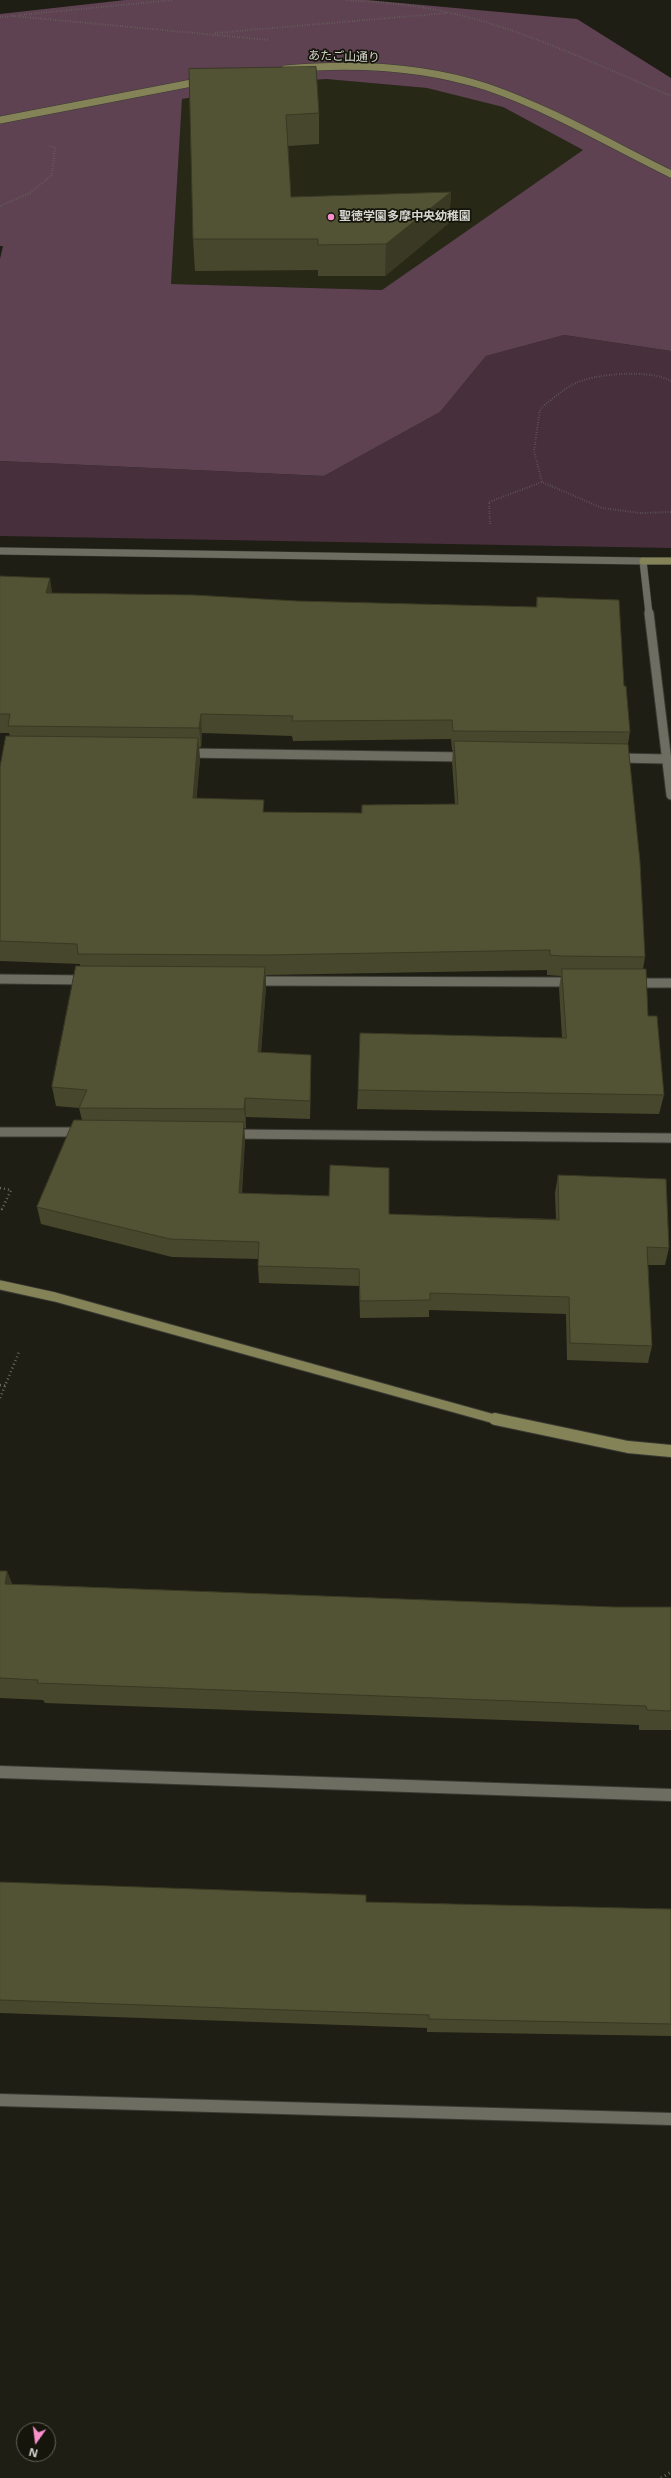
<!DOCTYPE html>
<meta charset="utf-8">
<style>
body{margin:0}
#map{position:relative;width:671px;height:2478px;overflow:hidden;background:#1e1e14;font-family:"Open Sans",sans-serif}
canvas{display:block}
.north{position:absolute;left:16px;top:2422px;width:40px;height:40px;box-sizing:border-box;background:#15150c;border:1px solid #63635b;border-radius:50%;rotate:194deg;font-size:11px;font-weight:700;line-height:16px;text-align:center;color:#d7d7d1}
.north::after{content:'';display:block;margin:auto;width:14px;height:18px;background:#f890cb;clip-path:polygon(50% 0,100% 100%,50% 72%,0 100%)}
</style>
<div id="map">
<canvas width="671" height="2478"></canvas>
<div class="north">N</div>
</div>
<script>
const ctx = document.querySelector('canvas').getContext('2d');
ctx.lineJoin = 'round';
function fillPath(path, color) { ctx.fillStyle = color; ctx.fill(path, 'evenodd'); }
function trace(path, color, width, dash) { ctx.strokeStyle = color; ctx.lineWidth = width; ctx.lineCap = dash ? 'butt' : 'round'; ctx.setLineDash(dash || []); ctx.stroke(path); }
function drawText(font, color, halo, rows, align = 'center') {
  ctx.font = font + ' "Open Sans","Noto Sans JP",sans-serif'; ctx.lineWidth = 3.5; ctx.setLineDash([]); ctx.textBaseline = 'middle'; ctx.strokeStyle = halo; ctx.fillStyle = color; for (const [text, x, y, turn = 0] of rows) {
    ctx.save(); ctx.translate(x, y); ctx.rotate((+turn || 0) * Math.PI / 180); ctx.textAlign = isNaN(turn) ? turn : align; if (halo) ctx.strokeText(text, 0, 0); ctx.fillText(text, 0, 0); ctx.restore();
  }
}
const built = new Path2D(`
 M 326,79 L 427,88 L 503,107 L 583,150 L 382,290 L 171,284 L 182,99 L 276,83 Z`);
const green = new Path2D(`
 M 564,335 L 671,351 L 671,548 L 0,536 L 0,461 L 324,476 L 440,412 L 486,356 Z`);
const forest = new Path2D(`
 M 125,0 L 367,0 L 577,19 L 671,78 L 671,351 L 564,335 L 486,356 L 440,412 L 324,476 L 0,461 L 0,259 L 3,246 L 0,246 L 0,14 ZM 326,79 L 427,88 L 503,107 L 583,150 L 382,290 L 171,284 L 182,99 L 276,83 Z`);
const pathFar2 = new Path2D(`
 M 346,0 C 376,2 407,4 437,10 C 518,26 595,64 671,96
 M 19,15 L 173,0
 M 13,16 L 269,40
 M 0,17 L 14,16
 M 215,33 L 447,13
 M 0,206 L 30,193 L 52,175 L 55,147 L 49,146
 M 671,381 C 651,369 592,373 572,385 C 561,391 550,401 540,409 L 534,451 L 542,482 L 602,508 L 640,513 L 671,512
 M 490,524 L 489,502 L 542,482`);
const pathFar1 = new Path2D(`
 M 0,1188 L 11,1190 L 2,1209 L 0,1208
 M 0,1385 L 7,1386
 M 0,1398 L 19,1352`);
const path = new Path2D(`
 M 661,2478 L 671,2472`);
const lane = new Path2D(`
 M 0,1772 L 671,1795
 M 0,2100 L 671,2119`);
const streetFar1 = new Path2D(`
 M 0,551 L 643,561 L 649,614`);
const street = new Path2D(`
 M 649,613 L 671,795
 M 186,753 L 466,757
 M 618,758 L 668,759
 M 0,979 L 86,980
 M 254,981 L 572,982
 M 634,983 L 671,983
 M 0,1132 L 83,1132
 M 231,1134 L 671,1138`);
const secondaryFar2 = new Path2D(`
 M 285,69 C 351,63 423,66 487,87 C 551,109 610,144 671,174
 M 0,120 L 202,81
 M 643,561 L 671,561`);
const secondaryFar1 = new Path2D(`
 M 0,1285 L 55,1297 L 498,1420`);
const secondary = new Path2D(`
 M 495,1419 L 628,1447 L 671,1451`);
const wall = new Path2D(`
 M 189,69 L 319,113 L 319,144 L 288,146 L 291,197 L 451,192 L 449,223 L 385,276 L 318,276 L 318,270 L 195,271 L 193,239 Z
 M 0,576 L 52,593 L 297,601 L 536,607 L 537,597 L 624,686 L 630,732 L 628,744 L 645,957 L 643,969 L 648,1016 L 664,1095 L 659,1114 L 357,1109 L 358,1090 L 562,1038 L 559,988 L 561,976 L 547,975 L 547,970 L 266,975 L 266,987 L 261,1052 L 311,1055 L 311,1074 L 310,1119 L 246,1117 L 246,1128 L 244,1128 L 245,1140 L 242,1193 L 389,1214 L 556,1219 L 555,1193 L 558,1175 L 669,1248 L 665,1265 L 648,1265 L 652,1346 L 648,1363 L 567,1360 L 566,1314 L 429,1310 L 429,1317 L 360,1318 L 359,1286 L 259,1283 L 258,1266 L 258,1259 L 172,1257 L 41,1224 L 37,1207 L 82,1120 L 79,1108 L 56,1106 L 52,1087 L 80,966 L 80,964 L 0,961 L 0,767 L 10,736 L 9,733 L 0,733 ZM 202,733 L 292,736 L 293,741 L 451,739 L 452,750 L 453,750 L 452,762 L 455,804 L 362,805 L 361,813 L 264,812 L 196,798 L 200,759 L 199,747 L 201,747 Z
 M 0,1571 L 7,1571 L 12,1584 L 614,1607 L 671,1607 L 671,1730 L 639,1730 L 639,1725 L 45,1703 L 43,1700 L 0,1698 Z
 M 0,1882 L 366,1902 L 671,1909 L 671,2036 L 427,2032 L 427,2028 L 0,2013 Z`);
const shadedWall = new Path2D(`
 M 451,192 L 449,223 L 385,276 L 386,244 Z
 M 50,578 L 53,598 L 46,593 Z
 M 201,714 L 202,733 L 201,747 L 199,728 Z
 M 198,738 L 200,759 L 195,819 L 193,798 Z
 M 265,967 L 266,987 L 259,1071 L 258,1052 Z
 M 311,1055 L 311,1074 L 310,1119 L 310,1101 Z
 M 245,1098 L 246,1117 L 246,1128 L 244,1109 Z
 M 244,1122 L 245,1140 L 240,1211 L 239,1193 Z
 M 7,1571 L 15,1593 L 5,1584 Z`);
const building = new Path2D(`
 M 316,67 L 319,113 L 286,115 L 291,197 L 451,192 L 386,244 L 318,245 L 318,239 L 193,239 L 189,69 Z
 M 0,576 L 50,578 L 46,593 L 194,595 L 297,601 L 537,607 L 537,597 L 619,600 L 624,686 L 626,686 L 630,732 L 453,731 L 452,720 L 292,721 L 293,716 L 201,714 L 199,728 L 8,726 L 10,714 L 0,714 Z
 M 6,736 L 198,738 L 193,798 L 264,800 L 263,812 L 362,813 L 362,805 L 458,804 L 454,741 L 628,744 L 640,862 L 645,957 L 561,956 L 550,955 L 550,950 L 267,955 L 78,954 L 77,944 L 0,941 L 0,767 Z
 M 76,966 L 265,967 L 258,1052 L 311,1055 L 310,1101 L 245,1098 L 244,1109 L 79,1108 L 87,1090 L 52,1087 Z
 M 562,969 L 646,969 L 648,1016 L 657,1016 L 664,1095 L 358,1090 L 360,1033 L 566,1038 Z
 M 74,1120 L 244,1122 L 239,1193 L 329,1196 L 330,1165 L 389,1168 L 389,1214 L 559,1220 L 558,1175 L 666,1179 L 669,1248 L 647,1247 L 652,1346 L 570,1343 L 569,1297 L 430,1293 L 430,1300 L 360,1301 L 359,1269 L 258,1266 L 259,1242 L 170,1239 L 37,1207 Z
 M 0,1571 L 7,1571 L 5,1584 L 614,1607 L 671,1607 L 671,1711 L 647,1710 L 646,1706 L 37,1683 L 38,1680 L 0,1678 Z
 M 0,1882 L 366,1895 L 366,1902 L 671,1909 L 671,2024 L 429,2019 L 429,2015 L 0,2000 Z`);
const markers = [
 [331,217,4,"#f890cb"]
];
const farStreetnames = [
 ["あたご山通り",344,57,2]
];
const farPoinames = [
 ["聖徳学園多摩中央幼稚園",339,217]
];
fillPath(built, '#282817');
fillPath(green, '#472f3c');
fillPath(forest, '#5e4251');
trace(lane, '#3a3a34', 14);
trace(streetFar1, '#3a3a34', 8);
trace(street, '#3a3a34', 11);
trace(secondaryFar2, '#3a3a34', 8);
trace(secondaryFar1, '#3a3a34', 11);
trace(secondary, '#3a3a34', 14);
trace(pathFar2, '#6c6c64', 2, [0.5, 2]);
trace(pathFar1, '#6c6c64', 2.5, [1, 3]);
trace(path, '#6c6c64', 3, [1, 3.5]);
trace(lane, '#6d6d61', 12);
trace(streetFar1, '#6d6d61', 7);
trace(street, '#6d6d61', 9);
trace(secondaryFar2, '#848357', 7);
trace(secondaryFar1, '#848357', 9);
trace(secondary, '#848357', 12);
fillPath(wall, '#47472d');
fillPath(shadedWall, '#393924');
fillPath(building, '#525234');
trace(building, '#393924', 1);
for (const [x, y, r, color] of markers) { const dot = new Path2D(); dot.arc(x, y, r, 0, 2 * Math.PI); ctx.fillStyle = color; ctx.fill(dot); trace(dot, '#15150c', 1.5); }
drawText('12px', '#d7d7d1', '#15150c', farStreetnames);
drawText('bold 12px', '#d7d7d1', '#15150c', farPoinames, 'left');
</script>
